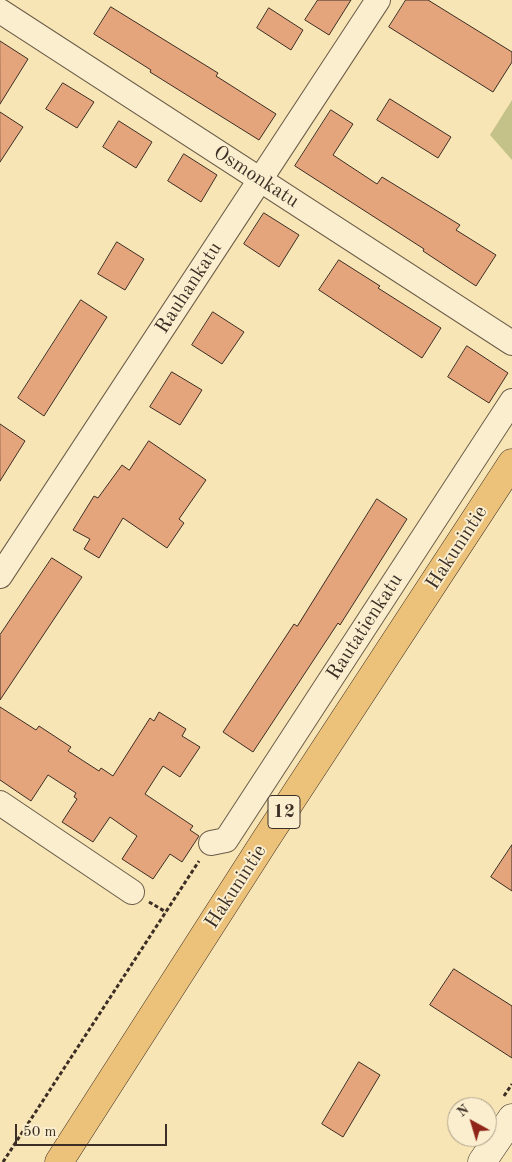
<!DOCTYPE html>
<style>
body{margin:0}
#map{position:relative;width:512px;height:1162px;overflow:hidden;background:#f8e5b5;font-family:"Old Standard TT",serif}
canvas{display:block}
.north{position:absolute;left:447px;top:1097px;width:50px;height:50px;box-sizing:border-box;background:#faeecf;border:1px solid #aea18b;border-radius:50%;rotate:321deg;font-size:14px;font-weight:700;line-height:20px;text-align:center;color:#3c2e24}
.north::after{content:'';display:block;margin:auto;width:18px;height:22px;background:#8f2418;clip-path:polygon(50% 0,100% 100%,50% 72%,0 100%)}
.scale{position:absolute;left:15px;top:1124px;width:152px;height:22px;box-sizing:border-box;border:2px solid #3c2e24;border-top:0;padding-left:6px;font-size:15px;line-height:18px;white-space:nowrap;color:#3c2e24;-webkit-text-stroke:4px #faeecf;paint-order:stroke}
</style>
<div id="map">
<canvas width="512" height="1162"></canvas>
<div class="north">N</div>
<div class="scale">50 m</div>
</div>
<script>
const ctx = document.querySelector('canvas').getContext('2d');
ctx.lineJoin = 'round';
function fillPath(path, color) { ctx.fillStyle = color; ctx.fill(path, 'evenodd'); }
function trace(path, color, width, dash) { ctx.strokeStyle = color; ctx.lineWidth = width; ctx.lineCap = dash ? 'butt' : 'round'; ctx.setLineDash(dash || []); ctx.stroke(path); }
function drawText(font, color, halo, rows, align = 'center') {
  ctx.font = font + ' "Old Standard TT",serif'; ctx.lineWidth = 4; ctx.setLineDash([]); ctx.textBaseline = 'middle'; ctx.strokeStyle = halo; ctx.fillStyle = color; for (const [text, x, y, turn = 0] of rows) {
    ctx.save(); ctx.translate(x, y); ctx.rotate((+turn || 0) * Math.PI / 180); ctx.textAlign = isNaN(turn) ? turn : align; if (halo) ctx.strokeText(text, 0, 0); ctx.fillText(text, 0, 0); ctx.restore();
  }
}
const green = new Path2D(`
 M 512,100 L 512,160 L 490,135 Z`);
const building = new Path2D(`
 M 318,0 L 351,0 L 329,35 L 305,20 Z
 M 406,0 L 428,0 L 512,52 L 512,62 L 493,92 L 389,27 Z
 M 111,7 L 218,73 L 216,76 L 276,114 L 259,140 L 150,72 L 151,70 L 94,34 Z
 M 269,8 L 303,30 L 291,50 L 257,28 Z
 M 0,41 L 28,59 L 0,104 Z
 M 63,83 L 94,102 L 77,128 L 46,109 Z
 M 390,99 L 451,137 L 438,158 L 377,120 Z
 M 331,110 L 353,124 L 333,155 L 377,184 L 382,177 L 460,225 L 456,230 L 496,255 L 476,286 L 423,251 L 424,249 L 295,166 Z
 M 0,112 L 23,127 L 0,162 Z
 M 119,121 L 152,142 L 136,168 L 103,147 Z
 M 184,154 L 217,175 L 201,202 L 168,181 Z
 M 264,213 L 299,235 L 279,267 L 244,244 Z
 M 117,242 L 144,259 L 125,290 L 98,274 Z
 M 339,260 L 380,286 L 378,288 L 441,328 L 422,358 L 319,290 Z
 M 81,300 L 107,317 L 44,416 L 18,398 Z
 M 213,312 L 244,332 L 222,364 L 192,345 Z
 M 467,346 L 508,373 L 489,403 L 448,377 Z
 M 172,372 L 202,390 L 180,425 L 150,407 Z
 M 0,424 L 25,441 L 0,481 Z
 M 149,441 L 206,480 L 179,519 L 184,523 L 167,548 L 123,518 L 99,558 L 84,549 L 90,539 L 73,530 L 94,496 L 98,498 L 122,465 L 129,470 Z
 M 377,499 L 407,519 L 340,625 L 338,623 L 253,752 L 223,732 L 294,624 L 297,626 Z
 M 52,558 L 82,577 L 0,700 L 0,635 Z
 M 0,707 L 36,730 L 39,726 L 71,747 L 68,751 L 99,771 L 101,768 L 113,776 L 150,718 L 154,721 L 159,712 L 186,729 L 182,736 L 200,747 L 180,777 L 163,766 L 145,794 L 193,826 L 190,830 L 199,836 L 182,862 L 170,854 L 153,879 L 122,859 L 137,836 L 110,817 L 93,842 L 62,822 L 77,799 L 74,797 L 76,793 L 48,775 L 31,801 L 0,780 Z
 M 512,845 L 512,891 L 491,877 Z
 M 454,969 L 512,1006 L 512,1058 L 430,1005 Z
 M 359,1062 L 380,1075 L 343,1137 L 322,1124 Z`);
const path = new Path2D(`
 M 149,902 L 166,912
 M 504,1096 L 512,1084
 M 3,1162 L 199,861`);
const street = new Path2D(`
 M 0,11 L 512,343
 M 0,576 L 378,0
 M 0,803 L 132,892
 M 211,843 L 226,840 L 512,401`);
const secondary = new Path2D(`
 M 482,1162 L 512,1118`);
const highway = new Path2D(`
 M 59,1162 L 266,839 L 512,463`);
const shields = [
 [284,812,32]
];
const shieldNames = [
 ["12",284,812]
];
const streetNames = [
 ["Osmonkatu",256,177,33],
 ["Rauhankatu",189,288,-57],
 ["Hakunintie",457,548,-57],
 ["Rautatienkatu",365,627,-57],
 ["Hakunintie",236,887,-57]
];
fillPath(green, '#c4c288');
fillPath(building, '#e5a57c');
trace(building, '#3c2e24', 1);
trace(street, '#6b5c48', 26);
trace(secondary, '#3c2e24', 29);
trace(highway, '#3c2e24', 29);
trace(path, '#3c2e24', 3, [4, 2.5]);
trace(street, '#faeecf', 24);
trace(secondary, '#faeecf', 28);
trace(highway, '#ecc27a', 28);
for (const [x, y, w] of shields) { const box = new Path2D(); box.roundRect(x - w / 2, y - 16.5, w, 33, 4); ctx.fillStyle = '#faeecf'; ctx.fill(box); trace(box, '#3c2e24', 1); }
drawText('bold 19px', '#3c2e24', null, shieldNames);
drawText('20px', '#3c2e24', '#faeecf', streetNames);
</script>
